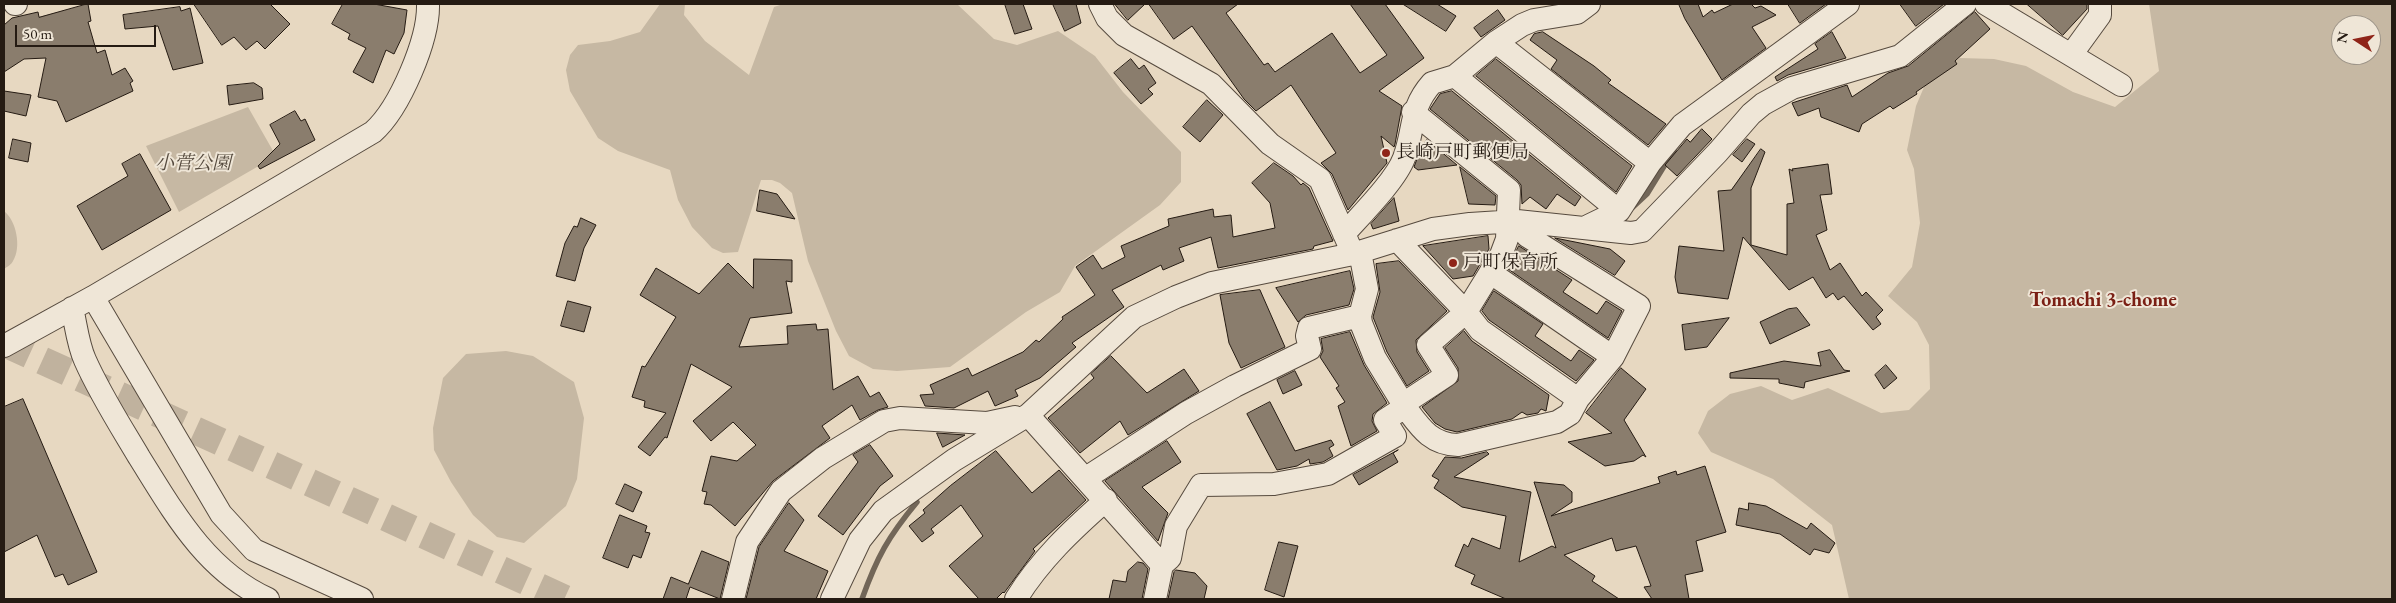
<!DOCTYPE html>
<meta charset="utf-8">
<style>
body{margin:0}
#map{position:relative;width:2396px;height:603px;overflow:hidden;background:#e7d8c1;font-family:"EB Garamond",serif}
canvas{display:block}
.frame{position:absolute;inset:0;border:5px solid #251b13;pointer-events:none}
.north{position:absolute;left:2331px;top:15px;width:50px;height:50px;box-sizing:border-box;background:#efe6d7;border:1px solid #9e9589;border-radius:50%;rotate:281deg;font-size:14px;font-weight:700;line-height:20px;text-align:center;color:#251b13}
.north::after{content:'';display:block;margin:auto;width:18px;height:22px;background:#8f2418;clip-path:polygon(50% 0,100% 100%,50% 72%,0 100%)}
.scale{position:absolute;left:15px;top:25px;width:141px;height:22px;box-sizing:border-box;border:2px solid #251b13;border-top:0;padding-left:6px;font-size:15px;line-height:18px;white-space:nowrap;color:#251b13;-webkit-text-stroke:4px #efe6d7;paint-order:stroke}
</style>
<div id="map">
<canvas width="2396" height="603"></canvas>
<div class="frame"></div>
<div class="north">N</div>
<div class="scale">50 m</div>
</div>
<script>
const ctx = document.querySelector('canvas').getContext('2d');
ctx.lineJoin = 'round';
function fillPath(path, color) { ctx.fillStyle = color; ctx.fill(path, 'evenodd'); }
function trace(path, color, width, dash) { ctx.strokeStyle = color; ctx.lineWidth = width; ctx.lineCap = dash ? 'butt' : 'round'; ctx.setLineDash(dash || []); ctx.stroke(path); }
function drawText(font, color, halo, rows, align = 'center') {
  ctx.font = font + ' "EB Garamond","Noto Serif JP",serif'; ctx.lineWidth = 4; ctx.setLineDash([]); ctx.textBaseline = 'middle'; ctx.strokeStyle = halo; ctx.fillStyle = color; for (const [text, x, y, turn = 0] of rows) {
    ctx.save(); ctx.translate(x, y); ctx.rotate((+turn || 0) * Math.PI / 180); ctx.textAlign = isNaN(turn) ? turn : align; if (halo) ctx.strokeText(text, 0, 0); ctx.fillText(text, 0, 0); ctx.restore();
  }
}
const green = new Path2D(`
 M 660,4 L 685,4 L 684,15 L 705,41 L 749,75 L 774,7 L 783,4 L 957,4 L 994,39 L 1017,45 L 1058,31 L 1095,56 L 1123,92 L 1181,152 L 1181,182 L 1160,205 L 1075,266 L 1060,292 L 1026,312 L 950,367 L 897,371 L 873,369 L 849,356 L 836,331 L 808,261 L 792,193 L 780,183 L 772,180 L 761,180 L 738,252 L 723,253 L 712,248 L 692,227 L 678,200 L 670,170 L 618,151 L 598,138 L 570,91 L 566,70 L 570,55 L 578,45 L 610,41 L 640,32 Z
 M 2149,4 L 2392,4 L 2392,599 L 1849,599 L 1832,525 L 1773,479 L 1711,452 L 1698,433 L 1708,411 L 1730,394 L 1761,386 L 1792,400 L 1828,388 L 1881,413 L 1909,410 L 1930,389 L 1929,345 L 1917,322 L 1888,296 L 1912,267 L 1920,223 L 1914,169 L 1907,150 L 1916,106 L 1927,80 L 1960,58 L 1994,59 L 2026,66 L 2073,92 L 2115,107 L 2159,71 ZM 2341,25 L 2371,25 L 2371,55 L 2341,55 Z
 M 248,107 L 276,156 L 179,212 L 146,146 Z
 M 4,211 C 16,220 22,247 13,261 C 12,264 7,267 4,269 Z
 M 506,351 L 533,356 L 574,382 L 584,418 L 577,479 L 566,506 L 524,543 L 497,537 L 473,515 L 451,482 L 434,450 L 433,428 L 443,378 L 466,354 Z`);
const stream = new Path2D(`
 M 1633,207 L 1647,194 L 1674,150
 M 862,599 C 877,557 888,537 917,502`);
const building = new Path2D(`
 M 88,4 L 91,21 L 88,22 L 97,53 L 105,50 L 112,75 L 125,68 L 133,81 L 130,83 L 133,91 L 66,122 L 57,101 L 38,97 L 46,58 L 24,59 L 4,72 L 4,25 L 12,18 L 38,12 L 39,17 Z
 M 194,4 L 270,4 L 290,24 L 265,49 L 257,41 L 246,50 L 234,37 L 222,45 Z
 M 343,4 L 374,4 L 407,10 L 404,33 L 394,54 L 386,50 L 373,83 L 353,72 L 366,48 L 348,39 L 350,34 L 332,24 Z
 M 1005,4 L 1023,4 L 1032,29 L 1015,34 Z
 M 1053,4 L 1076,4 L 1081,23 L 1065,31 Z
 M 1115,4 L 1145,4 L 1128,20 Z
 M 1149,4 L 1238,4 L 1226,13 L 1264,65 L 1268,63 L 1275,72 L 1332,33 L 1360,73 L 1387,55 L 1350,4 L 1385,4 L 1424,58 L 1379,91 L 1402,106 L 1395,144 L 1394,147 L 1381,136 L 1387,163 L 1348,210 L 1332,174 L 1321,163 L 1336,153 L 1291,85 L 1256,111 L 1244,99 L 1192,26 L 1174,39 Z
 M 1403,4 L 1437,4 L 1456,16 L 1446,31 Z
 M 1679,4 L 1698,4 L 1703,17 L 1712,10 L 1714,13 L 1733,4 L 1751,4 L 1755,8 L 1761,6 L 1776,15 L 1752,27 L 1766,48 L 1722,80 L 1685,19 Z
 M 1788,4 L 1826,4 L 1800,23 Z
 M 1900,4 L 1944,4 L 1916,26 Z
 M 2027,4 L 2087,4 L 2087,9 L 2063,35 Z
 M 180,7 L 181,11 L 190,8 L 203,63 L 173,70 L 158,26 L 125,29 L 123,15 Z
 M 1498,10 L 1505,20 L 1481,37 L 1474,28 Z
 M 1975,12 L 1990,29 L 1955,61 L 1957,64 L 1916,92 L 1917,94 L 1893,109 L 1890,106 L 1862,124 L 1859,132 L 1821,117 L 1819,108 L 1798,116 L 1792,103 L 1847,85 L 1852,97 L 1888,73 L 1908,66 Z
 M 1543,32 L 1594,66 L 1611,80 L 1608,83 L 1666,124 L 1648,145 L 1551,69 L 1557,60 L 1530,40 L 1534,34 Z
 M 1832,32 L 1846,58 L 1788,75 L 1777,81 L 1775,77 L 1818,49 L 1815,44 Z
 M 1131,59 L 1139,69 L 1144,65 L 1156,83 L 1148,89 L 1153,94 L 1141,104 L 1114,73 Z
 M 1496,59 L 1632,166 L 1616,192 L 1476,76 Z
 M 254,83 L 262,88 L 263,99 L 229,105 L 227,86 Z
 M 4,91 L 31,95 L 26,116 L 4,111 Z
 M 1452,91 L 1581,197 L 1575,206 L 1557,194 L 1546,209 L 1530,197 L 1522,204 L 1521,185 L 1517,180 L 1430,109 L 1440,94 Z
 M 1207,100 L 1223,115 L 1200,142 L 1183,127 Z
 M 295,111 L 301,121 L 305,119 L 315,140 L 260,169 L 258,166 L 280,144 L 270,125 Z
 M 1702,129 L 1712,139 L 1677,176 L 1665,165 L 1687,139 L 1690,142 Z
 M 13,139 L 31,143 L 28,162 L 9,158 Z
 M 1747,139 L 1755,144 L 1742,162 L 1733,155 Z
 M 1427,140 L 1457,165 L 1418,170 L 1414,167 L 1421,148 Z
 M 1761,149 L 1765,152 L 1751,188 L 1751,245 L 1787,255 L 1787,204 L 1794,203 L 1789,169 L 1793,171 L 1792,169 L 1828,164 L 1832,194 L 1820,195 L 1827,230 L 1816,235 L 1830,270 L 1840,263 L 1862,296 L 1866,292 L 1883,310 L 1876,317 L 1881,324 L 1873,330 L 1844,296 L 1838,300 L 1833,293 L 1826,298 L 1813,277 L 1789,290 L 1743,237 L 1728,299 L 1678,293 L 1675,277 L 1679,246 L 1724,251 L 1718,191 L 1731,190 Z
 M 140,154 L 171,210 L 102,250 L 77,206 L 128,176 L 122,164 Z
 M 1274,163 L 1293,176 L 1301,185 L 1303,183 L 1309,188 L 1333,241 L 1314,246 L 1313,249 L 1218,268 L 1211,237 L 1179,248 L 1184,261 L 1163,270 L 1161,265 L 1112,290 L 1124,307 L 1072,343 L 1076,347 L 1040,378 L 1015,390 L 1018,396 L 995,406 L 988,391 L 954,408 L 925,406 L 920,395 L 934,394 L 930,385 L 968,368 L 972,376 L 1023,352 L 1036,340 L 1039,342 L 1063,319 L 1062,317 L 1095,295 L 1076,267 L 1093,255 L 1102,269 L 1125,257 L 1121,246 L 1169,226 L 1168,219 L 1213,209 L 1214,217 L 1231,215 L 1233,237 L 1275,228 L 1270,203 L 1252,183 Z
 M 1460,167 L 1496,196 L 1495,205 L 1469,204 Z
 M 760,190 L 777,194 L 795,219 L 757,211 Z
 M 1394,198 L 1399,221 L 1373,229 L 1371,224 Z
 M 581,218 L 596,225 L 584,248 L 575,281 L 556,276 L 565,243 L 574,226 L 577,227 Z
 M 1488,236 L 1489,249 L 1473,276 L 1453,279 L 1423,246 Z
 M 1555,238 L 1610,249 L 1625,261 L 1615,275 Z
 M 1519,246 L 1572,280 L 1563,292 L 1597,314 L 1606,301 L 1622,311 L 1608,338 L 1508,269 Z
 M 754,259 L 792,260 L 792,282 L 786,281 L 792,313 L 750,318 L 739,347 L 788,344 L 787,326 L 816,324 L 817,330 L 828,329 L 833,390 L 858,376 L 870,397 L 879,392 L 888,407 L 878,410 L 860,420 L 852,405 L 822,426 L 830,438 L 773,481 L 735,526 L 711,505 L 704,504 L 707,492 L 702,491 L 711,456 L 737,461 L 756,445 L 733,422 L 711,441 L 693,421 L 732,387 L 691,364 L 667,438 L 665,437 L 650,456 L 638,447 L 666,413 L 644,407 L 645,401 L 632,397 L 642,366 L 645,367 L 676,317 L 640,295 L 656,268 L 699,294 L 728,263 L 753,288 Z
 M 1399,261 L 1447,311 L 1416,340 L 1417,352 L 1429,371 L 1407,386 L 1387,352 L 1373,317 L 1380,292 L 1376,264 Z
 M 1350,271 L 1354,289 L 1349,305 L 1306,315 L 1298,322 L 1276,288 Z
 M 1260,290 L 1285,347 L 1241,368 L 1229,343 L 1220,295 Z
 M 1494,291 L 1543,324 L 1535,336 L 1571,361 L 1579,350 L 1594,360 L 1576,381 L 1489,320 L 1482,311 Z
 M 568,301 L 591,307 L 584,332 L 561,326 Z
 M 1797,308 L 1810,325 L 1770,344 L 1760,322 L 1788,309 Z
 M 1729,318 L 1707,347 L 1685,350 L 1682,325 Z
 M 1464,331 L 1472,341 L 1549,395 L 1546,411 L 1541,409 L 1538,413 L 1527,415 L 1522,412 L 1512,419 L 1457,432 L 1445,429 L 1435,423 L 1422,407 L 1458,381 L 1458,368 L 1445,348 Z
 M 1350,332 L 1364,365 L 1387,403 L 1373,414 L 1372,421 L 1377,431 L 1351,446 L 1338,406 L 1345,402 L 1336,388 L 1339,386 L 1320,357 L 1323,351 L 1321,339 Z
 M 1830,350 L 1844,370 L 1850,371 L 1805,382 L 1804,388 L 1779,383 L 1779,379 L 1730,378 L 1730,373 L 1784,361 L 1821,366 L 1818,353 Z
 M 1111,356 L 1147,393 L 1184,369 L 1199,391 L 1128,435 L 1120,421 L 1080,453 L 1048,418 L 1094,378 L 1091,374 Z
 M 1886,365 L 1897,378 L 1884,389 L 1875,375 Z
 M 1621,368 L 1646,389 L 1624,420 L 1646,457 L 1643,455 L 1634,461 L 1605,466 L 1568,442 L 1612,433 L 1586,413 Z
 M 1295,371 L 1302,385 L 1283,394 L 1277,380 Z
 M 23,399 L 97,572 L 68,585 L 63,574 L 55,577 L 37,535 L 4,552 L 4,407 Z
 M 1270,402 L 1295,451 L 1331,440 L 1334,445 L 1329,448 L 1333,456 L 1323,462 L 1310,464 L 1309,459 L 1297,466 L 1277,470 L 1247,414 Z
 M 937,433 L 965,435 L 943,447 Z
 M 1167,441 L 1181,462 L 1142,487 L 1168,513 L 1158,541 L 1105,481 Z
 M 870,445 L 893,476 L 880,486 L 843,535 L 818,516 L 858,462 L 853,455 Z
 M 1398,450 L 1393,453 L 1398,462 L 1359,485 L 1353,475 Z
 M 996,451 L 1032,493 L 1059,470 L 1086,500 L 1033,549 L 1035,551 L 1004,593 L 1003,592 L 996,599 L 979,599 L 949,566 L 983,536 L 961,505 L 931,529 L 934,533 L 922,542 L 909,526 L 925,513 L 923,510 L 950,486 Z
 M 1487,452 L 1489,454 L 1454,477 L 1531,492 L 1519,562 L 1552,546 L 1556,548 L 1534,482 L 1564,485 L 1572,492 L 1572,502 L 1551,516 L 1660,483 L 1658,477 L 1676,471 L 1677,475 L 1705,466 L 1726,532 L 1696,541 L 1703,571 L 1685,575 L 1689,599 L 1652,599 L 1644,587 L 1651,586 L 1636,546 L 1616,551 L 1612,538 L 1564,555 L 1595,576 L 1592,581 L 1619,599 L 1506,599 L 1471,584 L 1475,575 L 1455,566 L 1464,544 L 1468,547 L 1472,538 L 1500,549 L 1506,516 L 1462,507 L 1434,488 L 1439,480 L 1432,476 L 1445,457 L 1461,458 Z
 M 625,484 L 642,492 L 633,512 L 616,504 Z
 M 789,503 L 804,520 L 784,551 L 828,571 L 816,599 L 746,599 L 759,547 Z
 M 1749,503 L 1766,506 L 1807,529 L 1811,523 L 1835,543 L 1829,553 L 1814,549 L 1810,555 L 1780,534 L 1736,525 L 1739,508 L 1748,510 Z
 M 620,515 L 647,526 L 645,532 L 650,533 L 641,558 L 633,555 L 628,568 L 603,558 Z
 M 1279,542 L 1298,546 L 1284,597 L 1265,590 Z
 M 702,551 L 729,562 L 720,599 L 690,587 L 686,599 L 663,599 L 671,577 L 688,584 Z
 M 1138,562 L 1143,563 L 1148,569 L 1142,599 L 1109,599 L 1113,580 L 1126,582 L 1128,571 Z
 M 1176,570 L 1195,573 L 1207,586 L 1204,599 L 1168,599 L 1174,572 Z`);
const trunkTunnel = new Path2D(`
 M 4,343 L 565,599`);
const minor = new Path2D(`
 M 15,4 L 16,4
 M 1100,4 L 1107,18 L 1124,35 L 1211,84 L 1270,144 L 1320,179 L 1353,254
 M 1986,4 L 2121,85
 M 1496,42 L 1650,163
 M 2071,55 L 2100,15 L 2100,4
 M 1455,76 L 1619,211
 M 1584,228 L 1619,211 L 1650,163 L 1682,125 L 1848,4
 M 1344,234 C 1361,215 1396,180 1404,158 C 1415,128 1409,109 1432,83 L 1455,76 L 1496,42 L 1522,25 L 1534,20 L 1577,13 L 1589,4
 M 1397,240 L 1466,312 L 1480,330 L 1578,399
 M 1360,252 L 1367,289 L 1360,316 L 1361,323 L 1375,358 L 1405,407
 M 1491,273 L 1613,357
 M 93,297 L 221,514 L 254,550 L 362,599
 M 72,308 C 76,325 78,345 85,360 C 100,394 120,425 139,457 C 174,513 206,571 268,599
 M 4,346 L 93,297 L 373,132 C 400,108 429,39 428,4
 M 1403,404 L 1447,375 L 1428,345 L 1466,312 L 1501,255 L 1507,239 L 1509,190 L 1413,112
 M 1028,415 L 1162,565
 M 1086,478 L 1186,413 L 1235,386 L 1310,349 L 1307,336 L 1309,328 L 1360,316
 M 733,599 L 747,542 L 781,491 L 823,458 L 884,421 L 900,418 L 987,423 L 1015,417
 M 832,599 L 860,540 L 883,511 L 954,460 L 1028,415 L 1134,317 L 1176,297 L 1212,283 L 1353,254 L 1433,229 L 1470,224 L 1517,221 L 1631,233 L 1642,231 L 1718,152 L 1751,114 L 1763,104 L 1792,88 L 1900,56 L 1965,4
 M 1016,599 C 1040,560 1072,530 1106,500
 M 1155,599 L 1162,565 L 1170,558 L 1176,526 L 1201,485 L 1274,484 L 1328,474 L 1395,436 L 1385,420 L 1405,407 C 1420,427 1430,444 1458,445 L 1557,422 L 1570,414 L 1578,399 L 1613,357 L 1639,306 L 1527,236 L 1517,221`);
const markers = [
 [1386,153,5,"#8f2418"],
 [1453,263,5,"#8f2418"]
];
const poiNames = [
 ["長崎戸町郵便局",1396,153],
 ["戸町保育所",1463,263]
];
const parkNames = [
 ["小菅公園",193,164]
];
const neighbourhoodNames = [
 ["Tomachi 3-chome",2103,301]
];
fillPath(green, '#c6b8a3');
trace(stream, '#726658', 5.5);
fillPath(building, '#8a7d6d');
trace(building, '#251b13', 1);
trace(trunkTunnel, '#c0b29e', 28, [28, 14]);
trace(minor, '#564a3e', 24);
trace(minor, '#efe6d7', 22);
for (const [x, y, r, color] of markers) { const dot = new Path2D(); dot.arc(x, y, r, 0, 2 * Math.PI); ctx.fillStyle = color; ctx.fill(dot); trace(dot, '#efe6d7', 2); }
drawText('19px', '#251b13', '#efe6d7', poiNames, 'left');
drawText('italic 19px', '#554a3e', '#efe6d7', parkNames);
drawText('bold 20px', '#7a1f14', '#efe6d7', neighbourhoodNames);
</script>
